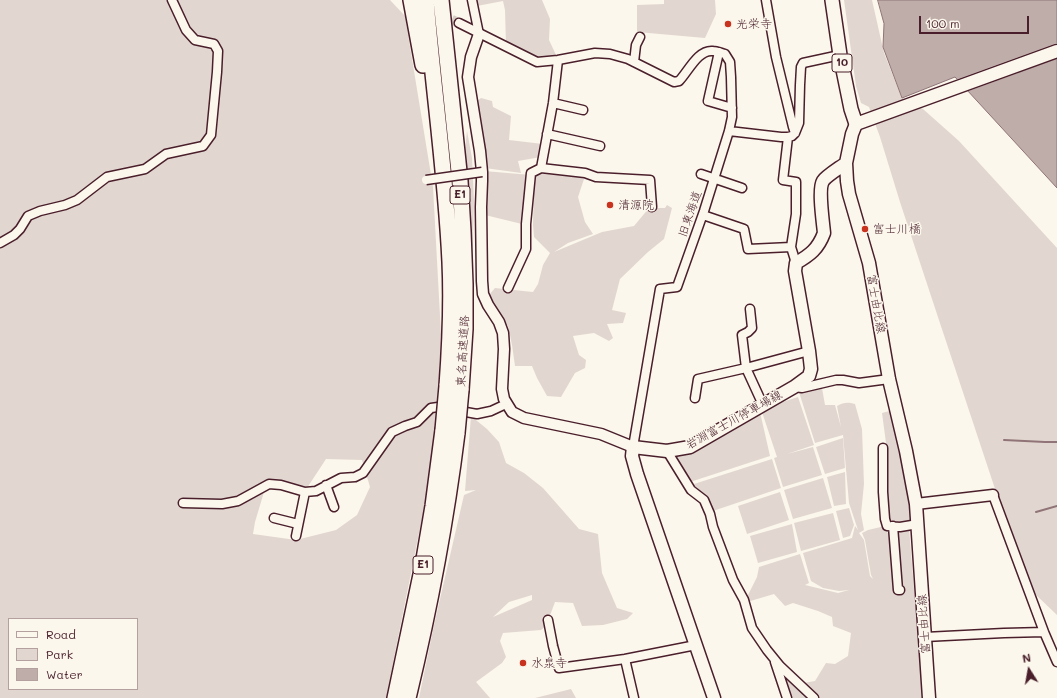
<!DOCTYPE html>
<meta charset="utf-8">
<style>
body{margin:0}
#map{position:relative;width:1057px;height:698px;overflow:hidden;background:#fbf7ec;font-family:Mali,sans-serif}
canvas{display:block}
.legend{position:absolute;left:8px;top:618px;width:130px;height:72px;box-sizing:border-box;background:#fbf7ec;border:1px solid #b4a19f;margin:0;padding:5px 7px;list-style:none;font-size:12px;color:#4a1f2b}
.legend li{display:flex;align-items:center;gap:8px;height:20px}
.legend b{width:20px;border:1px solid #b4a19f}
.north{position:absolute;left:1009px;top:650px;width:40px;height:40px;-webkit-text-stroke:3px #fbf7ec;paint-order:stroke;rotate:349deg;font-size:11px;font-weight:700;line-height:16px;text-align:center;color:#4a1f2b}
.north::after{content:'';display:block;margin:auto;width:14px;height:18px;background:#4a1f2b;clip-path:polygon(50% 0,100% 100%,50% 72%,0 100%)}
.scale{position:absolute;left:919px;top:16px;width:110px;height:18px;box-sizing:border-box;border:2px solid #4a1f2b;border-top:0;padding-left:5px;font-size:12px;line-height:14px;white-space:nowrap;color:#4a1f2b;-webkit-text-stroke:3px #fbf7ec;paint-order:stroke}
</style>
<div id="map">
<canvas width="1057" height="698"></canvas>
<ul class="legend">
<li><b style="height:5px;background:#fbf7ec"></b>Road</li>
<li><b style="height:11px;background:#e2d7d0"></b>Park</li>
<li><b style="height:11px;background:#bfadaa"></b>Water</li>
</ul>
<div class="north">N</div>
<div class="scale">100 m</div>
</div>
<script>
const ctx = document.querySelector('canvas').getContext('2d');
ctx.lineJoin = 'round';
function fillPath(path, color) { ctx.fillStyle = color; ctx.fill(path, 'evenodd'); }
function trace(path, color, width, dash) { ctx.strokeStyle = color; ctx.lineWidth = width; ctx.lineCap = dash ? 'butt' : 'round'; ctx.setLineDash(dash || []); ctx.stroke(path); }
function drawText(font, color, halo, rows, align = 'center') {
  ctx.font = font + ' Mali,"Klee One",sans-serif'; ctx.lineWidth = 3; ctx.setLineDash([]); ctx.textBaseline = 'middle'; ctx.strokeStyle = halo; ctx.fillStyle = color; for (const [text, x, y, turn = 0] of rows) {
    ctx.save(); ctx.translate(x, y); ctx.rotate((+turn || 0) * Math.PI / 180); ctx.textAlign = isNaN(turn) ? turn : align; if (halo) ctx.strokeText(text, 0, 0); ctx.fillText(text, 0, 0); ctx.restore();
  }
}
const green = new Path2D(`
 M 0,0 L 390,0 L 405,16 L 433,187 L 441,334 L 437,413 L 425,503 L 386,698 L 0,698 ZM 326,459 L 362,460 L 370,487 L 357,515 L 336,530 L 296,540 L 253,534 L 255,522 L 267,482 L 298,486 L 307,488 ZM 9,619 L 137,619 L 137,689 L 9,689 Z
 M 476,0 L 542,0 L 550,19 L 549,40 L 557,57 L 539,60 L 506,45 L 505,10 L 503,1 L 477,6 Z
 M 664,0 L 715,0 L 716,14 L 705,38 L 637,32 L 637,5 L 664,4 Z
 M 844,0 L 872,0 L 884,53 L 902,98 L 923,109 L 959,141 L 1057,248 L 1057,615 L 1035,594 L 1007,525 L 931,296 L 900,202 L 880,137 L 869,107 L 861,103 L 856,86 Z
 M 481,98 L 492,101 L 493,107 L 511,116 L 509,140 L 543,144 L 541,157 L 518,161 L 521,173 L 485,168 L 476,102 Z
 M 467,131 L 472,158 L 474,201 L 472,282 L 464,159 Z
 M 484,171 L 531,175 L 522,224 L 485,215 Z
 M 538,172 L 585,176 L 578,197 L 585,222 L 593,234 L 568,243 L 554,252 L 602,232 L 634,226 L 649,208 L 665,208 L 667,205 L 672,208 L 664,239 L 648,252 L 620,279 L 612,310 L 626,313 L 623,323 L 607,324 L 613,338 L 609,341 L 594,333 L 573,336 L 579,355 L 586,360 L 585,368 L 575,373 L 561,397 L 547,396 L 537,378 L 532,366 L 515,366 L 512,345 L 508,326 L 495,307 L 488,296 L 495,288 L 533,292 L 538,284 L 543,265 L 550,253 L 534,237 L 533,225 L 534,176 Z
 M 822,388 L 825,405 L 835,405 L 841,427 L 837,406 C 844,402 848,402 855,404 L 862,429 L 864,484 L 861,514 L 864,530 L 859,533 L 864,540 L 870,576 L 873,579 L 871,575 L 865,540 L 862,533 L 868,530 L 885,526 L 887,532 L 892,536 L 893,531 L 885,520 L 886,443 L 882,413 L 893,410 L 908,487 L 912,523 L 909,528 L 915,601 L 924,666 L 925,698 L 787,698 L 779,674 L 804,683 L 815,681 L 826,663 L 835,664 L 848,656 L 851,633 L 833,626 L 832,617 L 818,611 L 793,603 L 785,606 L 774,594 L 747,602 L 746,599 L 757,577 L 759,567 L 800,554 L 809,583 L 805,585 L 838,593 L 849,590 L 839,591 L 823,588 L 811,581 L 803,553 L 852,538 L 855,526 L 858,530 L 849,503 L 843,435 L 815,443 L 799,392 Z
 M 798,397 L 814,445 L 787,454 L 813,447 L 822,475 L 783,487 L 774,458 L 777,457 L 761,409 Z
 M 760,412 L 770,456 L 687,483 L 672,453 Z
 M 471,416 L 487,429 L 499,442 L 506,463 L 524,473 L 543,488 L 579,529 L 598,534 L 602,573 L 617,608 L 633,613 L 627,619 L 603,625 L 582,626 L 573,603 L 555,602 L 546,626 L 541,630 L 503,633 L 500,641 L 506,657 L 502,663 L 476,682 L 490,698 L 419,698 L 434,625 L 464,495 L 476,490 L 465,491 ZM 532,595 L 532,600 L 493,617 L 509,602 Z
 M 843,438 L 845,468 L 825,474 L 816,447 Z
 M 772,459 L 781,488 L 713,511 L 694,484 Z
 M 845,472 L 846,504 L 834,506 L 827,477 Z
 M 823,478 L 832,508 L 793,519 L 784,490 Z
 M 780,492 L 789,520 L 747,534 L 738,506 Z
 M 849,508 L 854,525 L 850,536 L 843,538 L 836,511 Z
 M 833,513 L 840,540 L 801,551 L 794,523 Z
 M 792,524 L 797,552 L 758,563 L 750,536 Z
 M 571,689 L 576,698 L 535,698 Z`);
const water = new Path2D(`
 M 878,0 L 1057,0 L 1057,188 L 955,77 L 902,98 L 883,47 L 884,24 Z`);
const pier = new Path2D(`
 M 1057,43 L 1057,56 L 1017,71 L 1018,73 L 966,92 L 955,80 Z`);
const stream = new Path2D(`
 M 1004,440 L 1045,442 L 1057,442
 M 1036,512 L 1057,506`);
const tertiaryTunnel = new Path2D(`
 M 438,14 L 459,23`);
const minor = new Path2D(`
 M 472,0 L 479,34
 M 766,0 L 776,57 L 793,127 L 795,133
 M 459,23 L 537,62 L 558,60 L 595,53 L 610,54 L 628,59 L 674,82 L 679,81 C 688,72 698,49 713,51 C 717,51 721,53 725,54 L 730,62 L 731,77 L 732,117 L 729,131 L 704,211 L 677,287 L 660,289 L 633,447
 M 719,52 L 708,101 L 732,108
 M 634,62 L 636,45 L 640,37
 M 553,103 L 583,110
 M 729,131 L 781,137 L 788,137 L 792,136 L 795,133 L 799,123 L 800,85 L 801,67 L 803,63 L 840,55
 M 547,134 L 600,146
 M 788,137 L 783,180 L 796,182 L 796,214 L 791,247 L 796,263
 M 541,168 L 553,103 L 558,60
 M 701,174 L 742,188
 M 703,215 L 744,229 L 748,249 L 791,247
 M 0,243 L 14,235 L 20,229 L 28,216 L 40,211 L 65,205 L 77,200 L 107,177 L 145,169 L 166,154 L 203,146 L 211,135 L 217,72 L 218,51 L 214,44 L 195,40 L 186,30 L 172,0
 M 508,288 L 526,249 L 526,224 L 531,173 L 541,168 L 585,173 L 596,177 L 650,180 L 652,207
 M 750,309 L 752,328 L 748,332 L 742,335 L 746,368 L 763,405
 M 794,387 L 802,388 L 836,380 L 843,380 L 859,383 L 889,379
 M 695,398 L 698,379 L 746,368 L 809,351
 M 883,448 L 883,492 L 885,519 L 887,526 L 900,527 L 918,524
 M 667,451 L 691,490 L 704,500 L 710,514 L 713,527 L 733,580 L 744,600 L 752,628 L 767,650 L 780,666 L 814,698
 M 326,485 L 334,507
 M 993,495 L 1044,632 L 1057,662
 M 183,503 L 222,504 L 238,501 L 269,484 L 281,485 L 305,492 L 316,491 L 341,478 L 355,477 L 363,473 L 392,432 L 405,426 L 417,422 L 431,408 L 438,407 L 477,414 L 491,411 L 506,404
 M 274,518 L 298,524
 M 893,526 L 898,590 L 900,590
 M 296,536 L 305,492
 M 548,620 L 553,646 L 559,668 L 625,659 L 696,645
 M 925,637 L 1004,633 L 1044,632
 M 625,659 L 634,698
 M 775,662 L 787,698`);
const tertiary = new Path2D(`
 M 479,34 L 471,57 L 468,77 L 480,151 L 482,172 L 482,181 L 481,207 L 482,281 L 483,294 L 488,305 L 499,322 L 503,333 L 504,349 L 502,389 L 504,399 L 512,412 L 524,418 L 601,434 L 633,447
 M 916,504 L 993,495`);
const secondary = new Path2D(`
 M 714,698 L 637,474 L 632,456 L 633,447 L 667,451 L 690,447 L 794,387 L 809,376 L 811,369 L 809,351 L 795,271 L 796,263 C 810,255 818,249 824,233 C 823,222 818,189 823,181 C 826,176 841,167 846,163
 M 929,698 L 916,504 L 906,451 L 889,379 L 869,263 L 849,194 L 847,181 L 846,163 L 852,134 L 856,124 L 1057,51`);
const primary = new Path2D(`
 M 832,0 L 840,55 L 851,109 L 856,124`);
const motorway = new Path2D(`
 M 411,0 L 423,65
 M 426,0 C 433,87 446,174 450,262 C 452,304 450,345 447,386
 M 441,0 L 460,181 L 463,231 L 465,284 L 465,329 L 461,390
 M 395,698 L 423,565 L 433,506 L 443,430
 M 408,698 C 429,611 446,522 457,433`);
const minorBridge = new Path2D(`
 M 426,180 L 482,172`);
const motorwayBridge = new Path2D(`
 M 443,430 L 447,386
 M 457,433 L 461,390`);
const markers = [
 [728,24,4,"#c8321e"],
 [610,205,4,"#c8321e"],
 [865,229,4,"#c8321e"],
 [523,663,4,"#c8321e"]
];
const shields = [
 [842,63,20],
 [460,195,20],
 [423,565,20]
];
const shieldNames = [
 ["10",842,63],
 ["E1",460,195],
 ["E1",423,565]
];
const poiNames = [
 ["光栄寺",736,24],
 ["清源院",618,205],
 ["富士川橋",873,229],
 ["水泉寺",531,663]
];
const streetNames = [
 ["旧東海道",690,214,-71],
 ["富士由比線",876,304,80],
 ["東名高速道路",463,351,-87],
 ["岩淵富士川停車場線",734,420,-29],
 ["富士由比線",924,624,-94]
];
fillPath(green, '#e2d7d0');
fillPath(water, '#bfadaa');
trace(water, '#907477', 1);
fillPath(pier, '#fbf7ec');
trace(stream, '#907477', 2);
trace(tertiaryTunnel, '#d8ccc5', 10, [10, 5]);
trace(minor, '#4a1f2b', 11);
trace(tertiary, '#4a1f2b', 13);
trace(secondary, '#4a1f2b', 15);
trace(primary, '#4a1f2b', 16);
trace(motorway, '#4a1f2b', 18);
trace(minor, '#fbf7ec', 8);
trace(tertiary, '#fbf7ec', 10);
trace(secondary, '#fbf7ec', 12);
trace(primary, '#fbf7ec', 13);
trace(motorway, '#fbf7ec', 15);
trace(minorBridge, '#4a1f2b', 11, []);
trace(motorwayBridge, '#4a1f2b', 18, []);
trace(minorBridge, '#fbf7ec', 8);
trace(motorwayBridge, '#fbf7ec', 15);
for (const [x, y, r, color] of markers) { const dot = new Path2D(); dot.arc(x, y, r, 0, 2 * Math.PI); ctx.fillStyle = color; ctx.fill(dot); trace(dot, '#fbf7ec', 1.5); }
for (const [x, y, w] of shields) { const box = new Path2D(); box.roundRect(x - w / 2, y - 9, w, 18, 3); ctx.fillStyle = '#fbf7ec'; ctx.fill(box); trace(box, '#4a1f2b', 1); }
drawText('bold 11px', '#4a1f2b', null, shieldNames);
drawText('12px', '#4a1f2b', '#fbf7ec', poiNames, 'left');
drawText('12px', '#4a1f2b', '#fbf7ec', streetNames);
</script>
